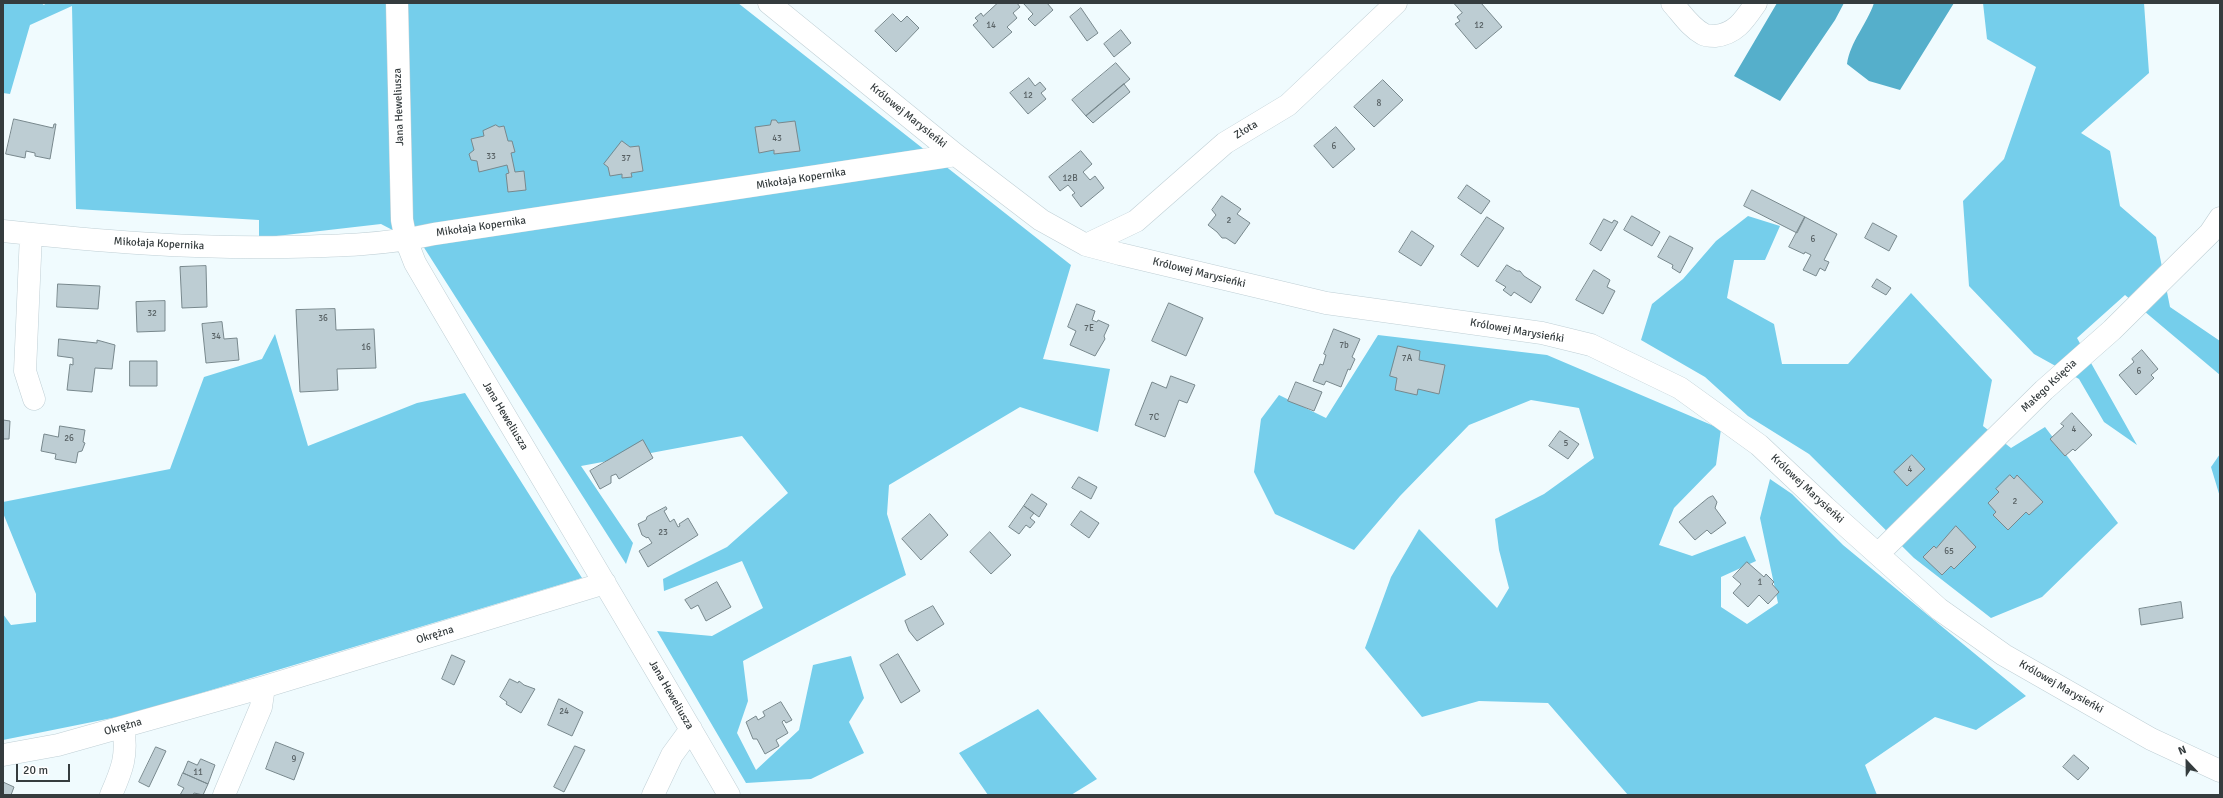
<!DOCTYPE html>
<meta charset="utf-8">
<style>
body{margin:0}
#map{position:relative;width:2223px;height:798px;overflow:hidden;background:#f0fbfe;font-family:Signika,sans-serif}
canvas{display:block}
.frame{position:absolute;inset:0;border:4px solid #353c3e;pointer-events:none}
.north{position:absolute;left:2167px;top:742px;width:40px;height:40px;-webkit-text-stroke:3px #fff;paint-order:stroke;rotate:338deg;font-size:11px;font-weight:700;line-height:16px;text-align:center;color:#353c3e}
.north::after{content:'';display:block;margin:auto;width:14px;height:18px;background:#353c3e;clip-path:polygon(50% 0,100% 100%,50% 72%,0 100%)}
.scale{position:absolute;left:16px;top:764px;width:54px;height:18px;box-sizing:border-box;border:2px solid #353c3e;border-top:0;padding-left:5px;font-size:12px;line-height:14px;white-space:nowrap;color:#353c3e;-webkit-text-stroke:3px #fff;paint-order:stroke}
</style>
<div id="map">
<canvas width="2223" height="798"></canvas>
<div class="frame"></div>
<div class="north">N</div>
<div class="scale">20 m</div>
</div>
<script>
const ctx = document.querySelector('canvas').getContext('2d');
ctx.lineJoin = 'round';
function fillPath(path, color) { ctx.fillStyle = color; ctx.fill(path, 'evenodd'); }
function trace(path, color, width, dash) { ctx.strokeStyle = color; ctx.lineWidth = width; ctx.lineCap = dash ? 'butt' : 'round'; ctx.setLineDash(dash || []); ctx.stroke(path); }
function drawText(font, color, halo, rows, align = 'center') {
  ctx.font = font + ' Signika,sans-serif'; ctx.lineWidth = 4; ctx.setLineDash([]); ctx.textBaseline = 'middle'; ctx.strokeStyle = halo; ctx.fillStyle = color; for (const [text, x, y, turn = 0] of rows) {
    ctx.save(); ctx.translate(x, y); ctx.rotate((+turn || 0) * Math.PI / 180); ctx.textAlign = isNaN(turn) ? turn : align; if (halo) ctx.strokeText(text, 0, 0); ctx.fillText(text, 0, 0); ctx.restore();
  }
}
const forest = new Path2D(`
 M 3,3 L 41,3 L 44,5 L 46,3 L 738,3 L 1071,265 L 1043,359 L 1110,369 L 1098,432 L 1020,407 L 889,485 L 887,514 L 906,575 L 743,661 L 748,701 L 737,733 L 756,770 L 799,730 L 813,665 L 851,656 L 864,698 L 849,722 L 864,753 L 811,779 L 746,783 L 657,631 L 712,636 L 763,608 L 742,561 L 664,591 L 663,579 L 727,547 L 788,493 L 742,436 L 581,466 L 633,543 L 626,564 L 423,246 L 381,224 L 259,238 L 259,220 L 76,209 L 72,6 L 30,25 L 10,94 L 3,93 Z
 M 1983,3 L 2144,3 L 2149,73 L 2081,133 L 2110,151 L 2120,206 L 2156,237 L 2170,307 L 2220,341 L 2220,375 L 2125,295 L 2077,338 L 2137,445 L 2104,422 L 2079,379 L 2034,354 L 1969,286 L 1963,201 L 2004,159 L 2036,67 L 1987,39 Z
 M 1748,216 L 1780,226 L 1765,260 L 1734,260 L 1727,298 L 1774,324 L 1782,364 L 1848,364 L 1911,293 L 1992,380 L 1983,426 L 2011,448 L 2045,427 L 2118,523 L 2042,597 L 1991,618 L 1914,558 L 1809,454 L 1748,416 L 1705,377 L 1641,340 L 1652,304 L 1683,279 L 1716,241 Z
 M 275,334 L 308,446 L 417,403 L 465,393 L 582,578 L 132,714 L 3,740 L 3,614 L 11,625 L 36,622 L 36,594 L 3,513 L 3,502 L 170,469 L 204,377 L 262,359 Z
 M 1378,335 L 1547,355 L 1721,429 L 1716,465 L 1674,508 L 1659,545 L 1692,556 L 1745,536 L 1756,561 L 1721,577 L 1721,607 L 1747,624 L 1778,603 L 1760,518 L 1770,479 L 1792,494 L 1843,545 L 2026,696 L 1976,730 L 1935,717 L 1865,765 L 1877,795 L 1628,795 L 1548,703 L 1479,701 L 1422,717 L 1365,648 L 1391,577 L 1419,529 L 1497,608 L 1509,588 L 1499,550 L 1495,519 L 1544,494 L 1594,458 L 1579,408 L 1531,400 L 1469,425 L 1400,496 L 1354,550 L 1275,514 L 1254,472 L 1261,419 L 1279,395 L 1326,418 Z
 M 2220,454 L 2220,497 L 2211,467 Z
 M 1038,709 L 1097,779 L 1071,795 L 988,795 L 959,753 Z`);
const water = new Path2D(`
 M 1777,3 L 1844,3 L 1835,20 L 1780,101 L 1734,76 Z
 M 1874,3 L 1954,3 L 1900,90 L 1869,81 L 1847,64 C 1850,42 1867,24 1874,3 Z`);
const building = new Path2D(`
 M 998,3 L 1017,3 L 1020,7 L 1013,13 L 1017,18 L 1007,27 L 1012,32 L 993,48 L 973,25 L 978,21 L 975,18 L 981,13 L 983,16 Z
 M 1025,3 L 1047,3 L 1053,10 L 1035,26 L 1028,19 L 1033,14 L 1024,4 Z
 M 1454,3 L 1481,3 L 1502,27 L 1476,49 L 1455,24 L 1460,21 L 1457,17 L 1462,13 Z
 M 1081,8 L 1098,33 L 1087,41 L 1070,17 Z
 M 893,14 L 901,22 L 907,16 L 919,28 L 896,52 L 875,31 Z
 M 1121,30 L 1131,43 L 1114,57 L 1104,44 Z
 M 1116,63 L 1130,79 L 1086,116 L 1072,100 Z
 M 1029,78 L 1035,86 L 1040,82 L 1046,89 L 1041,93 L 1046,99 L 1028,114 L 1010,93 Z
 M 1383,80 L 1403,100 L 1374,127 L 1354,107 Z
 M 1124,84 L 1130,92 L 1093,123 L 1086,116 Z
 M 14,119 L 53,128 L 54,124 L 56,124 L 50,159 L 35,156 L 35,153 L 26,151 L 25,158 L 6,154 Z
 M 772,120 L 776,120 L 778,123 L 795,121 L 800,151 L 774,154 L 774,150 L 759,153 L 755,127 L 770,125 Z
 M 496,125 L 499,127 L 504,126 L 508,141 L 512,141 L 515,152 L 511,153 L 515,172 L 524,171 L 526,190 L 508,192 L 506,174 L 509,173 L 507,165 L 479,172 L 477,161 L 471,160 L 469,154 L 474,150 L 471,139 L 484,136 L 483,131 Z
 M 1336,127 L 1355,149 L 1333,168 L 1314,146 Z
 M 622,141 L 630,147 L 639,146 L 643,171 L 631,173 L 632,177 L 622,178 L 622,174 L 610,176 L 608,167 L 604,164 Z
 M 1081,151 L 1092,164 L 1083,172 L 1090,180 L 1095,176 L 1104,188 L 1081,207 L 1072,195 L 1075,193 L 1068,185 L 1060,191 L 1049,177 Z
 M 1467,185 L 1490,201 L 1481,214 L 1458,198 Z
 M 1752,190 L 1805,217 L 1797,233 L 1744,206 Z
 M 1222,196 L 1241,209 L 1237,214 L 1250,223 L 1235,244 L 1226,238 L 1222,238 L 1217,232 L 1208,225 L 1216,215 L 1212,210 Z
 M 1632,216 L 1660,232 L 1652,246 L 1624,230 Z
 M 1487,217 L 1504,228 L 1478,267 L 1461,255 Z
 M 1805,217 L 1837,234 L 1824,260 L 1829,262 L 1825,271 L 1820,268 L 1816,276 L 1803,270 L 1811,255 L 1805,252 L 1804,254 L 1789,247 Z
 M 1604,219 L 1612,223 L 1614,220 L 1618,222 L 1601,251 L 1590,244 Z
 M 1873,223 L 1897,236 L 1889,251 L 1865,238 Z
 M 1412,231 L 1434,246 L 1421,266 L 1399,252 Z
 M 1670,236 L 1693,248 L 1680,273 L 1672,268 L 1673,265 L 1658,257 Z
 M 1507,265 L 1517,271 L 1520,271 L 1524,276 L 1541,287 L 1531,303 L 1514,292 L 1511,296 L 1503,290 L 1506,287 L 1496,281 Z
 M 206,266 L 207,307 L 182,308 L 180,267 Z
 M 1594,270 L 1610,280 L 1607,287 L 1615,291 L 1603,314 L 1576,300 Z
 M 1877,279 L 1891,288 L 1886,295 L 1872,287 Z
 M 58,284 L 100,286 L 98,309 L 57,307 Z
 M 165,301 L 165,331 L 137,332 L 136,302 Z
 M 1169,303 L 1203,318 L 1186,356 L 1152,341 Z
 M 1077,304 L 1095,311 L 1092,320 L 1097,322 L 1098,320 L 1109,325 L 1104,336 L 1105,339 L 1095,356 L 1070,345 L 1076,331 L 1068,327 Z
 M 335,309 L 336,330 L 374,329 L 376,368 L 337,369 L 338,390 L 300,392 L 296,310 Z
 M 222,322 L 224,339 L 237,338 L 239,360 L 206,363 L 202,324 Z
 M 1334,329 L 1360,339 L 1352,357 L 1355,359 L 1350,370 L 1348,369 L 1341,387 L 1326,381 L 1324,385 L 1313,381 L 1320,364 L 1323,365 L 1326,355 L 1324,354 Z
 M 59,339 L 97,343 L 97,340 L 115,345 L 112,369 L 95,368 L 92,392 L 67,390 L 70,364 L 73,365 L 73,358 L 58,356 Z
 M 1398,346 L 1420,351 L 1419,360 L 1445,365 L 1439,394 L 1418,389 L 1417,395 L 1395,390 L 1397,378 L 1390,376 Z
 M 2142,350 L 2158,369 L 2151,375 L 2154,378 L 2136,395 L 2119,375 L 2134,362 L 2132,359 Z
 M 130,361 L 157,361 L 157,386 L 130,386 Z
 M 1171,376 L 1195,385 L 1187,403 L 1179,400 L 1165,437 L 1135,425 L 1152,382 L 1166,388 Z
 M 1296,382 L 1322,392 L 1314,411 L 1288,401 Z
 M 2072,413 L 2092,435 L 2075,451 L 2073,449 L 2065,456 L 2050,439 L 2064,426 L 2061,424 Z
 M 3,420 L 10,421 L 9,439 L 3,439 Z
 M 60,426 L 85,430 L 83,442 L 85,443 L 82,451 L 78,452 L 76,463 L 55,459 L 56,454 L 41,451 L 44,434 L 58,437 Z
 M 1560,431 L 1579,444 L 1568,459 L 1549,446 Z
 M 643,440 L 653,458 L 619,479 L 616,474 L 611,476 L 611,483 L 600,489 L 590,471 Z
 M 1912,455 L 1925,469 L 1907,486 L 1894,472 Z
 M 2010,475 L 2014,479 L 2017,475 L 2043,502 L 2029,515 L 2026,512 L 2008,530 L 1993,515 L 1996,512 L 1988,503 L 1999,492 L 1996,489 Z
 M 1079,477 L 1097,487 L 1091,499 L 1072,488 Z
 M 1032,494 L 1047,504 L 1039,517 L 1024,506 Z
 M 1713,496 L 1717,502 L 1715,508 L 1726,523 L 1711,534 L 1707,530 L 1695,540 L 1679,522 L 1708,498 Z
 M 1024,506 L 1034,513 L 1030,518 L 1035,522 L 1030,528 L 1026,525 L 1019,534 L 1009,527 Z
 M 666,507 L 667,509 L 664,511 L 670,522 L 674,519 L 678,527 L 680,526 L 679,524 L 688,518 L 698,535 L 648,567 L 639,551 L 652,543 L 648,537 L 647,538 L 642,535 L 638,524 L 646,520 L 647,517 Z
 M 1081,511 L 1099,523 L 1089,538 L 1071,525 Z
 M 930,514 L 948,535 L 921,560 L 902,539 Z
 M 1956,526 L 1976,547 L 1954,569 L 1951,566 L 1942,575 L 1923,557 L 1934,546 L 1936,548 Z
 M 990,532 L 1011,555 L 991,574 L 970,552 Z
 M 1747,562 L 1764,577 L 1766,574 L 1774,582 L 1772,584 L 1779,592 L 1768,604 L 1759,595 L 1748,607 L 1733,593 L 1741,584 L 1733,577 Z
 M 717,582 L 731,607 L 706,621 L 698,605 L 691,609 L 685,600 Z
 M 2181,602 L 2183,618 L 2141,625 L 2139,609 Z
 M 933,606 L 944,624 L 917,641 L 909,631 L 905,621 Z
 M 898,654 L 920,691 L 901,703 L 880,665 Z
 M 452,655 L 465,661 L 454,685 L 442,679 Z
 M 510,679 L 518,683 L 519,681 L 524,685 L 535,689 L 521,713 L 506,704 L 507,702 L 500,697 Z
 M 559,699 L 583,712 L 572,736 L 548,725 Z
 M 781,702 L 792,720 L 786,723 L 784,720 L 782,722 L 788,733 L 776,740 L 779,746 L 765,754 L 757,739 L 753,739 L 746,722 L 756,716 L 758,720 L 765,716 L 763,712 Z
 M 276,742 L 304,753 L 294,780 L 266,769 Z
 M 575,746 L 585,750 L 564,792 L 554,787 Z
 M 156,747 L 166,751 L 149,787 L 139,782 Z
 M 2074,755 L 2089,768 L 2078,780 L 2063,767 Z
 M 201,759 L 215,765 L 208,784 L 183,773 L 188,761 L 197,765 Z
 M 183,773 L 208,784 L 203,795 L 194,793 L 193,795 L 180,795 L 184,788 L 178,785 Z
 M 3,782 L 14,787 L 11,795 L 3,795 Z`);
const minor = new Path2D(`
 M 397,3 L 402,220 L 406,240 L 415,263 C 519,441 626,617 729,795
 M 769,3 L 956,155 L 1041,220 L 1086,245 L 1120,254 L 1326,303 L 1542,333 L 1591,345 L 1680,388 L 1759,445 L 1825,507 L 1939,609 L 2004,655 L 2151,739 L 2220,771
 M 1672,3 C 1682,14 1690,27 1703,34 C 1706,36 1711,36 1715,36 C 1736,34 1745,19 1756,3
 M 3,231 C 97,241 192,249 287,247 C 336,246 385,245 434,234 L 956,155
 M 31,234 L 25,371 L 34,399
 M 1086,245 L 1136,221 L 1225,143 L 1288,105 L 1396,3
 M 1878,554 L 2044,390 L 2112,330 L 2210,233 L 2220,218
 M 3,755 L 58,745 L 264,687 L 605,583
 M 111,795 C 122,770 128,755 123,727
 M 224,795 L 261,707 L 264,687
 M 653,795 L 672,755 L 691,729`);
const numberNames = [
 ["14",991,26],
 ["12",1479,26],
 ["12",1028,96],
 ["8",1379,104],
 ["43",777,139],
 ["6",1334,147],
 ["33",491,157],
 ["37",626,159],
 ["12B",1070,179],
 ["2",1229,221],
 ["6",1813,240],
 ["32",152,314],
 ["36",323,319],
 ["7E",1089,329],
 ["34",216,337],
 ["7b",1344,346],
 ["16",366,348],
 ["7A",1407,359],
 ["6",2139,372],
 ["7C",1154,418],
 ["4",2074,430],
 ["26",69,439],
 ["5",1566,444],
 ["4",1910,470],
 ["2",2015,502],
 ["23",663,533],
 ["65",1949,552],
 ["1",1760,583],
 ["24",564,712],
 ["9",294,760],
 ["11",198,773]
];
const streetNames = [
 ["Jana Heweliusza",399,107,-92],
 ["Królowej Marysieńki",908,116,39],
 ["Złota",1246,130,-31],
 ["Mikołaja Kopernika",801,179,-9],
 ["Mikołaja Kopernika",481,227,-8],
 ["Mikołaja Kopernika",159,244,3],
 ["Królowej Marysieńki",1199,273,14],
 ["Królowej Marysieńki",1517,331,10],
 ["Małego Księcia",2049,386,-43],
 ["Jana Heweliusza",505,416,59],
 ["Królowej Marysieńki",1807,489,43],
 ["Okrężna",435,635,-17],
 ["Królowej Marysieńki",2061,687,30],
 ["Jana Heweliusza",671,695,60],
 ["Okrężna",123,727,-16]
];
fillPath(forest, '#75ceeb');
fillPath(water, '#55afcb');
fillPath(building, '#bdcdd3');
trace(building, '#78888d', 1);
trace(minor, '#bfcfd5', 23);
trace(minor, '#fff', 22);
drawText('9px', '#576063', null, numberNames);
drawText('11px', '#353c3e', '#fff', streetNames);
</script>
